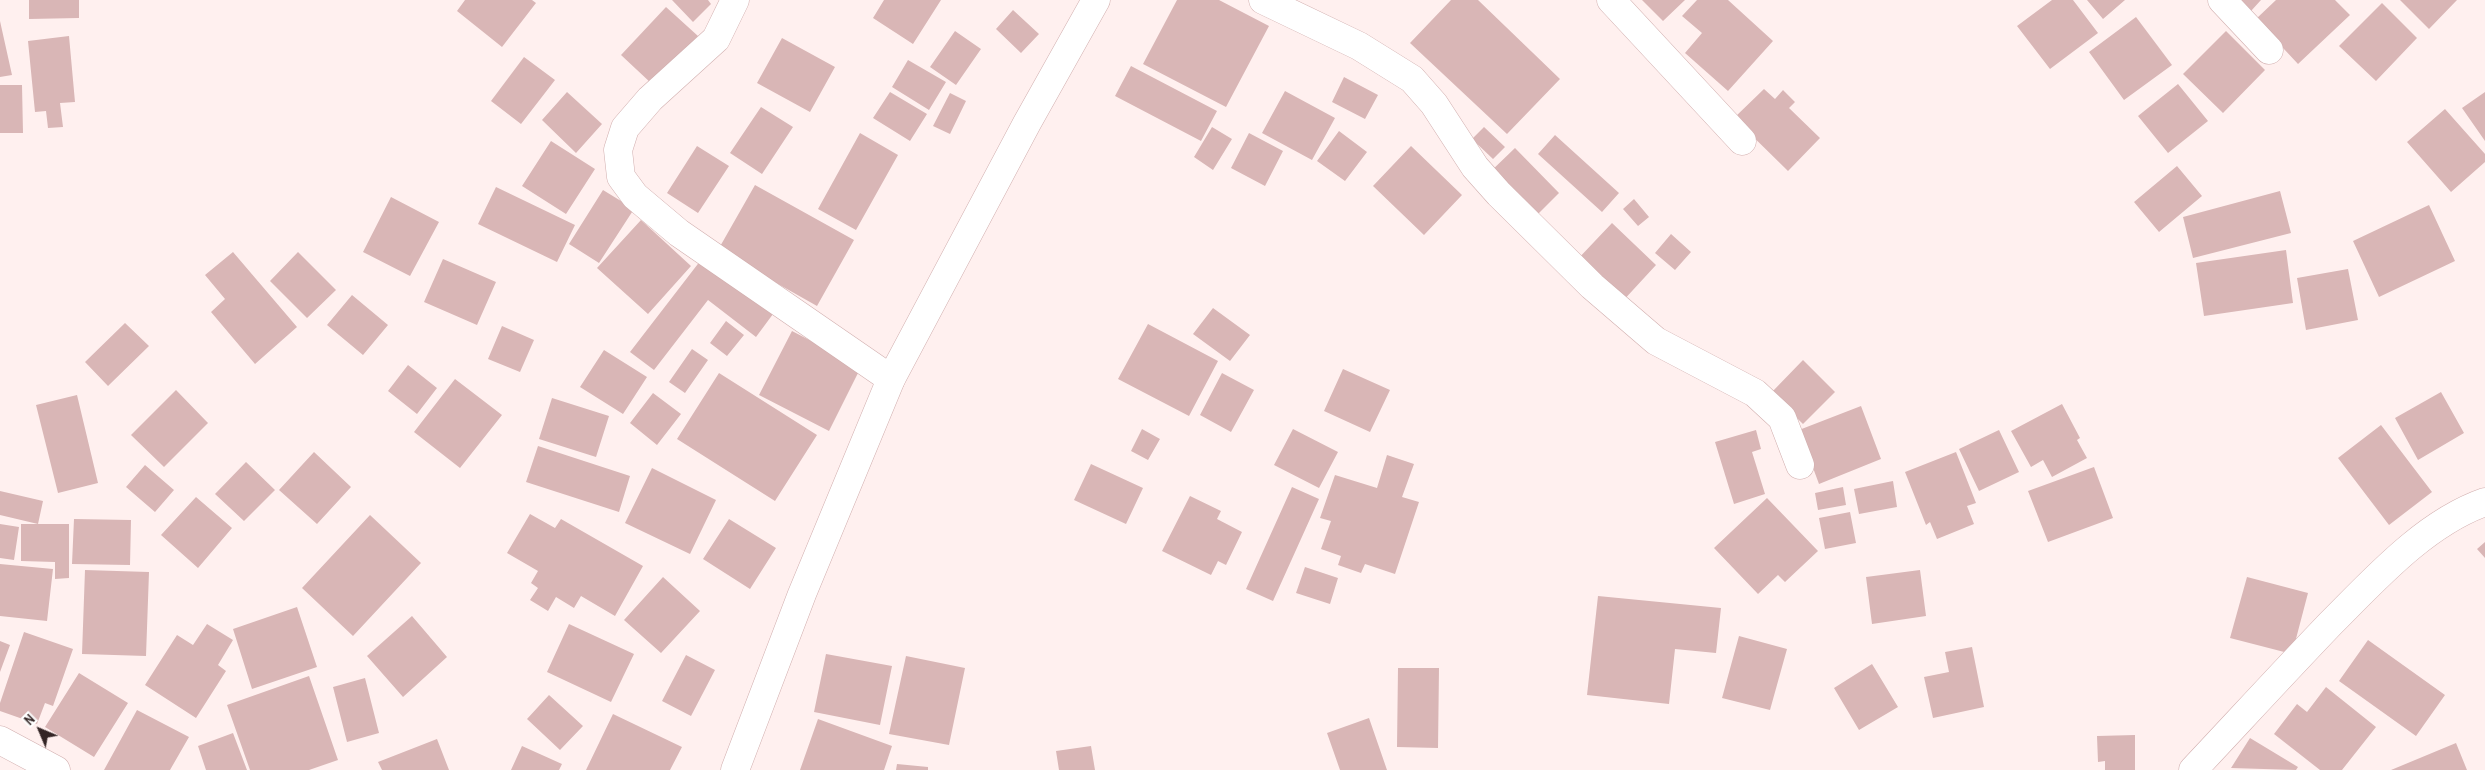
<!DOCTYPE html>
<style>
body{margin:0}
#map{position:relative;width:2485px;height:770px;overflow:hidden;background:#fff0ef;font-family:"Archivo Narrow",sans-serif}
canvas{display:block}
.north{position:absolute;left:15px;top:705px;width:50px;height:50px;-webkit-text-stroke:4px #fff;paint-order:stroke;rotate:315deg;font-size:14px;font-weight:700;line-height:20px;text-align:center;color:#332525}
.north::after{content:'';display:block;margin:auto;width:18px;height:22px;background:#332525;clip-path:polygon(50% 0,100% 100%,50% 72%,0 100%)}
</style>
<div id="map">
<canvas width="2485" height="770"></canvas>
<div class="north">N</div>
</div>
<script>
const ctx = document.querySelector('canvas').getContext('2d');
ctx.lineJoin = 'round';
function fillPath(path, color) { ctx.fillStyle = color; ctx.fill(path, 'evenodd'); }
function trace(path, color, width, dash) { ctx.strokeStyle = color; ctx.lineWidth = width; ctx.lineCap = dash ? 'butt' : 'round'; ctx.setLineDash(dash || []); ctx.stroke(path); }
const building = new Path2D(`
 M 29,0 L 79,0 L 79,18 L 29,19 Z
 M 465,0 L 532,0 L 536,3 L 502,47 L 457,11 Z
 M 672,0 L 708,0 L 711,4 L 693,22 Z
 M 884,0 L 941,0 L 913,44 L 873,18 Z
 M 1177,0 L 1219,0 L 1269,26 L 1226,107 L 1143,64 Z
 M 1451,0 L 1478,0 L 1560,79 L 1507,134 L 1410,43 Z
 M 1642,0 L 1685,0 L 1663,21 Z
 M 1697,0 L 1728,0 L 1773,41 L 1728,91 L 1685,53 L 1702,33 L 1682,16 Z
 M 2052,0 L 2073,0 L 2098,33 L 2050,69 L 2017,26 Z
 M 2087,0 L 2125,0 L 2103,19 Z
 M 2239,0 L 2261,0 L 2251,11 Z
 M 2276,0 L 2335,0 L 2350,15 L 2298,64 L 2256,19 Z
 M 2400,0 L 2457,0 L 2429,29 Z
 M 2382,3 L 2417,38 L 2376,81 L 2339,46 Z
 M 666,7 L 698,36 L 652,84 L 621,55 Z
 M 1013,10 L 1039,34 L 1021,53 L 996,29 Z
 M 2136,17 L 2172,65 L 2124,100 L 2089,52 Z
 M 0,21 L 12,75 L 0,77 Z
 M 955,31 L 981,49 L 956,85 L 930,67 Z
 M 2226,31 L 2265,70 L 2223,113 L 2183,74 Z
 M 69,36 L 75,102 L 60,103 L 63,127 L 48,128 L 46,111 L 35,112 L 28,41 Z
 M 782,38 L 835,67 L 810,112 L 757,83 Z
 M 524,57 L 555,80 L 521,124 L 491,101 Z
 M 908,60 L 946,82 L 929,110 L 892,87 Z
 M 1131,66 L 1217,111 L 1201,141 L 1115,96 Z
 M 1344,77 L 1378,95 L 1365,119 L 1332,102 Z
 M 2178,84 L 2208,121 L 2168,153 L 2138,116 Z
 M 0,85 L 22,85 L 23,133 L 0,133 Z
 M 1764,89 L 1775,99 L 1783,90 L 1795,102 L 1789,108 L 1820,138 L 1788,171 L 1734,118 Z
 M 1285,91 L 1335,118 L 1312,160 L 1262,133 Z
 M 567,92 L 602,124 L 576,153 L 542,120 Z
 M 890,92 L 927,114 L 910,141 L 873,118 Z
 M 2485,92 L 2485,141 L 2462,108 Z
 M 950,93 L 966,101 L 950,134 L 933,126 Z
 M 761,107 L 793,127 L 762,174 L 730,153 Z
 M 2445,109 L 2485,154 L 2485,162 L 2451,192 L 2407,142 Z
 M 1212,127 L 1232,139 L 1213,170 L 1194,157 Z
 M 1484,127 L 1505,147 L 1493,159 L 1472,139 Z
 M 1339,131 L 1367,152 L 1345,181 L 1317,161 Z
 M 860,133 L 898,155 L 856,230 L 818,209 Z
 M 1249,133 L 1283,151 L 1265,186 L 1231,168 Z
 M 1555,135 L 1619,193 L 1602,212 L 1538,154 Z
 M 551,141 L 595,169 L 566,214 L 522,186 Z
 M 697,146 L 729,166 L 698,213 L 667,193 Z
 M 1411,146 L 1462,195 L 1424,235 L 1373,186 Z
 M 1515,148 L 1559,193 L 1532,220 L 1488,174 Z
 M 2177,166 L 2202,196 L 2159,232 L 2134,202 Z
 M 755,185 L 854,240 L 817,306 L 718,250 Z
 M 496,187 L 575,225 L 557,262 L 478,224 Z
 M 603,190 L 634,209 L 599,263 L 569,244 Z
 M 2280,191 L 2291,233 L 2193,258 L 2183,217 Z
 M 391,197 L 439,222 L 410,276 L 363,252 Z
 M 1634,199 L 1649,217 L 1638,226 L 1623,209 Z
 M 2429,205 L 2455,261 L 2379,297 L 2353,241 Z
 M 641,220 L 691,266 L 648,314 L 597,268 Z
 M 1612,223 L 1656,265 L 1621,303 L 1576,261 Z
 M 1671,234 L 1691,252 L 1675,270 L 1655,253 Z
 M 2286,250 L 2293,303 L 2204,316 L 2196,263 Z
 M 233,252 L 297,327 L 255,364 L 211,312 L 225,299 L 205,275 Z
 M 298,252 L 336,290 L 307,318 L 270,281 Z
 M 704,256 L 776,310 L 756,337 L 708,300 L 654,370 L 630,352 Z
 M 443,259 L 496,282 L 477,325 L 424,302 Z
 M 2348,269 L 2358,320 L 2306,330 L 2297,278 Z
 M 352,295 L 388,325 L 363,355 L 327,325 Z
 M 1213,308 L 1250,335 L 1230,361 L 1193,334 Z
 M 726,321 L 744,335 L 727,356 L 710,343 Z
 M 125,323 L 149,346 L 108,386 L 85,362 Z
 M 1148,324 L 1218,361 L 1189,416 L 1118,379 Z
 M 502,326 L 534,340 L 520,372 L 488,359 Z
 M 792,331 L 861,367 L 829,431 L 759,395 Z
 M 692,349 L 708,360 L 685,393 L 669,382 Z
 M 604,350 L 647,377 L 623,414 L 580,387 Z
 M 1803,360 L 1835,392 L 1803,424 L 1771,393 Z
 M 408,365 L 437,388 L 417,414 L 388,391 Z
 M 1343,369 L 1390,390 L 1370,432 L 1324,411 Z
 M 719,373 L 817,435 L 775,501 L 677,439 Z
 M 1222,373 L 1254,390 L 1231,432 L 1200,415 Z
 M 455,379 L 502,415 L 460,468 L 414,432 Z
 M 176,390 L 208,423 L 164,467 L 131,435 Z
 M 2441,392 L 2464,433 L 2418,460 L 2395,418 Z
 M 653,393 L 681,414 L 657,445 L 630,423 Z
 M 77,395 L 98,483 L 58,493 L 36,405 Z
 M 552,398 L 609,416 L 596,457 L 539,439 Z
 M 2062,404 L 2080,438 L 2077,440 L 2087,458 L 2052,477 L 2043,460 L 2031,467 L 2011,431 Z
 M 1861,406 L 1881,459 L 1819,484 L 1799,430 Z
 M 2381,425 L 2432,492 L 2389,525 L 2338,458 Z
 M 1142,429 L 1160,439 L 1148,460 L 1131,451 Z
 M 1293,429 L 1338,452 L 1319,488 L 1274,465 Z
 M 1756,430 L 1761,449 L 1752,452 L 1765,494 L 1734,504 L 1715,442 Z
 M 1999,430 L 2019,472 L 1979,491 L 1959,449 Z
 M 538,446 L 630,476 L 619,512 L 526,482 Z
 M 314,452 L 351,487 L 317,524 L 279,490 Z
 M 1956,452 L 1976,503 L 1967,506 L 1974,524 L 1937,539 L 1930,522 L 1926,525 L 1905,472 Z
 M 1387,455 L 1414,464 L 1402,497 L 1419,502 L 1395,574 L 1365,564 L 1361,573 L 1338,565 L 1341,556 L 1321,549 L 1331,521 L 1320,518 L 1335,475 L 1377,488 Z
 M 246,462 L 275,490 L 244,521 L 215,494 Z
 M 1091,464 L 1143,488 L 1126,524 L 1074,500 Z
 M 145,465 L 174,490 L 155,512 L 126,487 Z
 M 2094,467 L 2113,518 L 2048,542 L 2028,491 Z
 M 652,468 L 716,500 L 690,554 L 625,523 Z
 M 1893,481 L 1897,507 L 1859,514 L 1854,489 Z
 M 1292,487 L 1319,499 L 1273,601 L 1246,589 Z
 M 1843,487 L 1846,505 L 1818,510 L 1815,493 Z
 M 0,491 L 43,501 L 38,524 L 69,524 L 69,578 L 55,579 L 55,562 L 21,561 L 21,524 L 38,524 L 0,515 Z
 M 1190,496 L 1221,511 L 1217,519 L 1242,532 L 1226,565 L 1218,561 L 1211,575 L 1162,551 Z
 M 196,497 L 232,528 L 198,568 L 161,535 Z
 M 1767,498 L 1818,551 L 1785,582 L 1778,575 L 1758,594 L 1714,548 Z
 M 1850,512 L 1856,543 L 1825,549 L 1819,518 Z
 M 530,514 L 555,528 L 561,519 L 643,566 L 615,616 L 581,596 L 574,608 L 556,597 L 548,611 L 530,600 L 538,588 L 531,583 L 538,571 L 507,553 Z
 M 370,515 L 421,563 L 353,636 L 302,588 Z
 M 74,519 L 131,520 L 130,565 L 72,564 Z
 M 729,519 L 776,548 L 750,589 L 703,559 Z
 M 0,524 L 19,527 L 14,560 L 0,558 Z
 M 2485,542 L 2485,558 L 2477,549 Z
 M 0,564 L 53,569 L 47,621 L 0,616 Z
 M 1305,567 L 1338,578 L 1330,604 L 1296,593 Z
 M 85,570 L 149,572 L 146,656 L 82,654 Z
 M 1920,570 L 1926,616 L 1872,624 L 1866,577 Z
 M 663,577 L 700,611 L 661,653 L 624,620 Z
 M 2247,577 L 2308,593 L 2292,654 L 2230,638 Z
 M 1598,596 L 1721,608 L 1716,653 L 1675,649 L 1669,704 L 1587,695 Z
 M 297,607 L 317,667 L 252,689 L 233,629 Z
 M 412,616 L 447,657 L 403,697 L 367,656 Z
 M 207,624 L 233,640 L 218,665 L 226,671 L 196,718 L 145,685 L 177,635 L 193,645 Z
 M 569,624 L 634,654 L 611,702 L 547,672 Z
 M 24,632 L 73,649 L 53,706 L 45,703 L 37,724 L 0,711 L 0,703 Z
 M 1739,636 L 1787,649 L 1770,710 L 1722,698 Z
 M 2368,640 L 2445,695 L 2416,736 L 2339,681 Z
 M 0,641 L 10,645 L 0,672 Z
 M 1972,647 L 1984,707 L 1933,718 L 1924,677 L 1949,672 L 1945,652 Z
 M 826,654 L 892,666 L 880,725 L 814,712 Z
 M 686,655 L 715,670 L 691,716 L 662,701 Z
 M 906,656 L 965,668 L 949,745 L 889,734 Z
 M 1872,664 L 1898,707 L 1859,730 L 1834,688 Z
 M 1398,668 L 1439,668 L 1438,748 L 1397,747 Z
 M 79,673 L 128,703 L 94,757 L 45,727 Z
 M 309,676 L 338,760 L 309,770 L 250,770 L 227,705 Z
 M 365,678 L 379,733 L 347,742 L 333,687 Z
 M 2326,687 L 2376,727 L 2342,770 L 2320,770 L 2274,734 L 2297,704 L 2307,712 Z
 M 549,695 L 583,726 L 560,750 L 527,719 Z
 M 137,710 L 189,737 L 170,770 L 104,770 Z
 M 613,714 L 682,747 L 670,770 L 586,770 Z
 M 1369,718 L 1387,770 L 1340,770 L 1327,733 Z
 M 818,719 L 892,746 L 884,770 L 800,770 Z
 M 233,733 L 247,770 L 206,770 L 198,746 Z
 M 2135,735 L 2135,770 L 2105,770 L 2105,761 L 2098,762 L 2097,736 Z
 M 2250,738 L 2298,767 L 2296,770 L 2231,768 Z
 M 437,739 L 449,770 L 382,770 L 378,762 Z
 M 2456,743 L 2467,770 L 2391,770 Z
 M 522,746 L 562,764 L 559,770 L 511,770 Z
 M 1091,746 L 1095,770 L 1059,770 L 1056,751 Z
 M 897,764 L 928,767 L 928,770 L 896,770 Z`);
const minor = new Path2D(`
 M 735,0 L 716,39 L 650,99 L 625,128 L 618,150 L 621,177 L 635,196 L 679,233 L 891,379
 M 1263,0 L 1359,46 L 1412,79 L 1434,104 L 1475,167 L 1499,194 L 1592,286 L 1656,341 L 1755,393 L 1782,418 L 1800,465
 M 1611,0 L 1742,141
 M 2222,0 L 2269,50
 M 0,740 L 56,770
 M 2193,770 C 2239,721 2284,672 2331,623 C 2375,579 2425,523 2485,502`);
const primary = new Path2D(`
 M 735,770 L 802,594 L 891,379 L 1027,123 L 1096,0`);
fillPath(building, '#d9b6b6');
trace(minor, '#d1aeae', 29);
trace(primary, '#d1aeae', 29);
trace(minor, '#fff', 28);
trace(primary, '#fff', 28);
</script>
